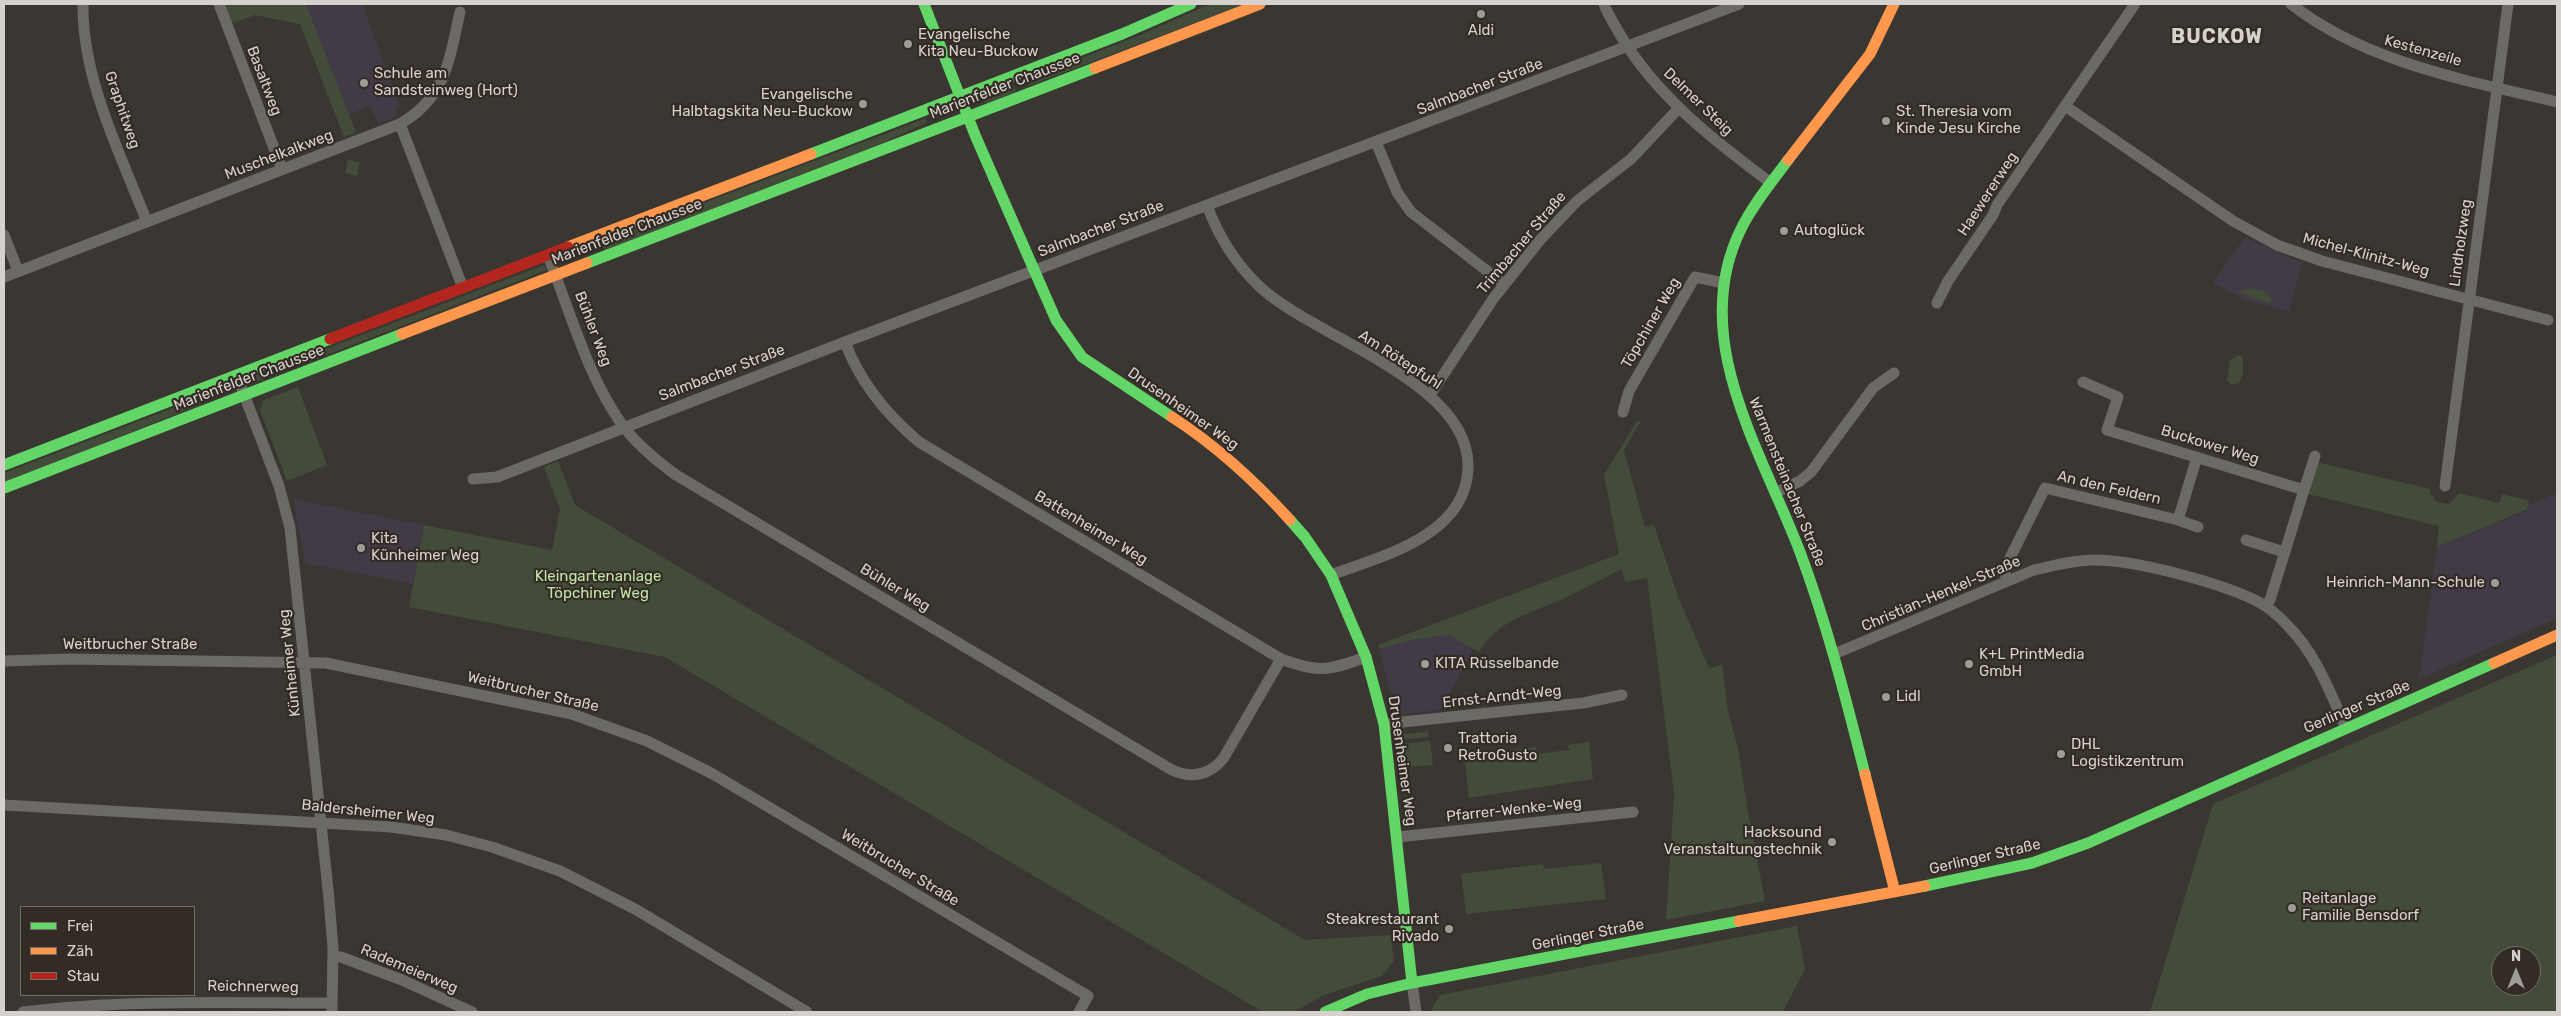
<!DOCTYPE html>
<meta charset="utf-8">
<style>
body{margin:0}
#map{position:relative;width:2561px;height:1016px;overflow:hidden;background:#3a3632;font-family:Rubik,sans-serif}
canvas{display:block}
.frame{position:absolute;inset:0;border:5px solid #d6d1cc;pointer-events:none}
.legend{position:absolute;left:20px;top:906px;width:175px;height:90px;box-sizing:border-box;background:#332c24;border:1px solid #746e67;margin:0;padding:6px 9px;list-style:none;font-size:15px;color:#d6d1cc}
.legend li{display:flex;align-items:center;gap:10px;height:25px}
.legend b{width:25px;border:1px solid #746e67}
.north{position:absolute;left:2491px;top:946px;width:50px;height:50px;box-sizing:border-box;background:#332c24;border:1px solid #746e67;border-radius:50%;rotate:0deg;font-size:14px;font-weight:700;line-height:20px;text-align:center;color:#d6d1cc}
.north::after{content:'';display:block;margin:auto;width:18px;height:22px;background:#9f9b96;clip-path:polygon(50% 0,100% 100%,50% 72%,0 100%)}
</style>
<div id="map">
<canvas width="2561" height="1016"></canvas>
<div class="frame"></div>
<ul class="legend">
<li><b style="height:6px;background:#63d668"></b>Frei</li>
<li><b style="height:6px;background:#ff974d"></b>Zäh</li>
<li><b style="height:6px;background:#b3261e"></b>Stau</li>
</ul>
<div class="north">N</div>
</div>
<script>
const ctx = document.querySelector('canvas').getContext('2d');
ctx.lineJoin = 'round';
function fillPath(path, color) { ctx.fillStyle = color; ctx.fill(path, 'evenodd'); }
function trace(path, color, width, dash) { ctx.strokeStyle = color; ctx.lineWidth = width; ctx.lineCap = dash ? 'butt' : 'round'; ctx.setLineDash(dash || []); ctx.stroke(path); }
function drawText(font, color, halo, rows, align = 'center') {
  ctx.font = font + ' Rubik,sans-serif'; ctx.lineWidth = 4.5; ctx.setLineDash([]); ctx.textBaseline = 'middle'; ctx.strokeStyle = halo; ctx.fillStyle = color; for (const [text, x, y, turn = 0] of rows) {
    ctx.save(); ctx.translate(x, y); ctx.rotate((+turn || 0) * Math.PI / 180); ctx.textAlign = isNaN(turn) ? turn : align; if (halo) ctx.strokeText(text, 0, 0); ctx.fillText(text, 0, 0); ctx.restore();
  }
}
const education = new Path2D(`
 M 306,4 L 362,4 L 400,107 L 395,109 L 398,116 L 378,124 L 370,105 L 349,115 Z
 M 2245,237 L 2302,263 L 2289,312 L 2246,300 L 2213,283 Z
 M 2557,493 L 2557,618 L 2419,679 L 2437,547 L 2528,510 L 2527,506 Z
 M 293,499 L 424,525 L 413,584 L 305,563 Z
 M 1449,635 L 1474,649 L 1440,710 L 1396,715 L 1379,649 L 1412,640 Z`);
const green = new Path2D(`
 M 224,4 L 306,4 L 356,132 L 344,137 L 300,24 L 255,15 L 231,24 Z
 M 1210,4 L 1245,4 L 1028,86 L 1028,79 L 1138,36 Z
 M 1013,85 L 1016,92 L 985,104 L 983,97 Z
 M 924,119 L 927,120 L 926,123 L 883,143 L 605,250 L 602,245 L 604,241 Z
 M 348,160 L 360,162 L 357,176 L 345,173 Z
 M 544,265 L 547,270 L 249,385 L 247,379 Z
 M 2250,288 L 2263,291 L 2272,299 L 2270,304 L 2238,292 Z
 M 2238,355 L 2243,357 L 2243,375 L 2239,383 L 2232,385 L 2227,380 L 2230,360 Z
 M 298,387 L 327,465 L 287,481 L 260,410 L 264,400 Z
 M 199,398 L 201,398 L 204,403 L 4,483 L 4,473 Z
 M 1637,421 L 1641,421 L 1624,450 L 1645,527 L 1654,525 L 1679,599 L 1709,668 L 1722,665 L 1728,711 L 1738,748 L 1748,813 L 1765,901 L 1666,920 L 1674,794 L 1647,578 L 1625,582 L 1622,569 C 1602,579 1583,589 1563,599 C 1531,613 1498,620 1479,652 L 1449,635 L 1412,640 L 1379,649 L 1378,645 L 1619,554 L 1604,475 Z
 M 558,461 L 575,505 L 1305,940 L 1391,935 L 1394,961 L 1382,976 L 1324,995 L 1294,1012 L 1263,1012 L 665,657 L 409,607 L 424,525 L 552,550 L 560,509 L 544,467 Z
 M 2316,462 L 2430,489 L 2430,493 L 2437,502 L 2449,504 L 2459,493 L 2499,503 L 2502,494 L 2527,500 L 2530,505 L 2527,506 L 2528,509 L 2437,547 L 2439,526 L 2308,494 Z
 M 2557,655 L 2557,1012 L 2150,1012 L 2213,804 ZM 2501,956 L 2531,956 L 2531,986 L 2501,986 Z
 M 1427,725 L 1429,737 L 1400,740 L 1398,728 L 1402,727 L 1403,734 L 1427,732 Z
 M 1430,741 L 1433,765 L 1404,767 L 1401,744 Z
 M 1589,742 L 1593,779 L 1469,798 L 1464,755 L 1536,747 L 1536,754 L 1569,750 L 1568,745 Z
 M 1601,863 L 1606,899 L 1466,914 L 1461,874 L 1543,864 L 1544,869 Z
 M 1797,926 L 1805,969 L 1783,1012 L 1430,1012 L 1440,995 Z`);
const street = new Path2D(`
 M 83,4 C 82,79 120,153 147,222
 M 219,4 L 282,169
 M 1604,4 C 1607,13 1613,22 1618,31 C 1654,94 1713,140 1771,183
 M 2291,4 C 2366,63 2466,80 2557,102
 M 2065,106 L 2233,221 L 2277,245 L 2322,261 L 2548,320
 M 400,124 L 463,288
 M 1376,142 L 1397,192 L 1411,212 L 1504,284
 M 1207,205 C 1218,236 1236,264 1260,287 C 1315,338 1471,382 1468,468 C 1466,536 1382,556 1331,575
 M 4,235 L 18,271
 M 548,256 C 571,313 587,376 623,426 C 638,446 657,461 676,475 L 1172,770 C 1192,779 1209,775 1223,759 L 1281,659
 M 4,277 L 400,124 C 446,97 449,61 460,12
 M 1937,303 L 1948,281 L 1993,215 L 1997,205 L 2135,4
 M 845,342 C 860,383 886,414 919,442 L 1281,659 C 1319,673 1328,671 1366,657
 M 237,376 L 279,486 L 290,528 L 329,899 L 333,948 L 332,1012
 M 2083,382 L 2118,397 L 2107,430 L 2304,490 L 2270,600 L 2266,606
 M 1430,395 L 1493,299 L 1540,240 L 1577,201 L 1631,159 L 1679,108
 M 1623,412 L 1629,391 L 1695,277 L 1724,283
 M 473,479 L 497,477 L 845,342 L 1739,4
 M 2445,486 L 2508,4
 M 2304,490 L 2315,456
 M 1775,493 L 1800,481 L 1811,472 L 1873,388 L 1894,373
 M 2178,520 L 2198,527
 M 2246,540 L 2284,552
 M 2007,580 L 2004,570 L 2045,488 L 2178,520 L 2197,457
 M 1834,654 L 2034,570 C 2053,566 2073,560 2094,560 C 2136,560 2217,582 2255,600 C 2267,606 2279,616 2288,626 C 2316,654 2330,692 2346,728
 M 4,661 L 70,659 L 326,663 L 572,714 L 647,741 L 711,773 L 1088,996 L 1079,1012
 M 1384,724 L 1583,703 L 1622,695
 M 4,805 L 391,827 L 446,835 L 492,847 L 560,871 L 635,909 L 807,1012
 M 1398,837 L 1633,812
 M 333,956 L 341,957 L 402,980 L 472,1012
 M 1412,983 L 1416,1012
 M 23,1012 C 126,999 229,1003 332,1003`);
const fast = new Path2D(`
 M 924,4 L 975,135 L 1056,320 L 1082,357 L 1172,417
 M 811,154 L 1122,34 L 1191,4
 M 1788,160 C 1772,182 1753,204 1741,229 C 1687,338 1762,452 1800,552 C 1827,624 1846,699 1865,774
 M 587,263 L 1095,68
 M 4,465 L 330,339
 M 4,488 L 402,334
 M 1290,520 L 1305,537 L 1331,575 L 1366,657 L 1384,724 L 1412,983
 M 1925,886 L 2032,863 L 2088,843 L 2494,663
 M 1325,1012 L 1367,994 L 1412,983 L 1739,921`);
const slow = new Path2D(`
 M 1095,68 L 1260,4
 M 1788,160 L 1870,54 L 1894,4
 M 568,247 L 811,154
 M 402,334 L 587,263
 M 1172,417 C 1217,446 1254,480 1290,520
 M 2494,663 L 2557,635
 M 1865,774 L 1895,892
 M 1739,921 L 1925,886`);
const jam = new Path2D(`
 M 330,339 L 568,247`);
const markers = [
 [1481,14,5,"#9f9b96"],
 [908,44,5,"#9f9b96"],
 [364,83,5,"#9f9b96"],
 [863,104,5,"#9f9b96"],
 [1886,121,5,"#9f9b96"],
 [1784,231,5,"#9f9b96"],
 [361,548,5,"#9f9b96"],
 [2495,583,5,"#9f9b96"],
 [1425,664,5,"#9f9b96"],
 [1969,664,5,"#9f9b96"],
 [1886,697,5,"#9f9b96"],
 [1448,748,5,"#9f9b96"],
 [2061,754,5,"#9f9b96"],
 [1832,842,5,"#9f9b96"],
 [2292,908,5,"#9f9b96"],
 [1449,929,5,"#9f9b96"]
];
const poiNames = [
 ["Aldi",1481,31,"center"],
 ["Evangelische",918,35],
 ["Kita Neu-Buckow",918,52],
 ["Schule am",374,74],
 ["Sandsteinweg (Hort)",374,91],
 ["Evangelische",853,95,"right"],
 ["Halbtagskita Neu-Buckow",853,112,"right"],
 ["St. Theresia vom",1896,112],
 ["Kinde Jesu Kirche",1896,129],
 ["Autoglück",1794,231],
 ["Kita",371,539],
 ["Künheimer Weg",371,556],
 ["Heinrich-Mann-Schule",2485,583,"right"],
 ["K+L PrintMedia",1979,655],
 ["GmbH",1979,672],
 ["KITA Rüsselbande",1435,664],
 ["Lidl",1896,697],
 ["Trattoria",1458,739],
 ["RetroGusto",1458,756],
 ["DHL",2071,745],
 ["Logistikzentrum",2071,762],
 ["Hacksound",1822,833,"right"],
 ["Veranstaltungstechnik",1822,850,"right"],
 ["Reitanlage",2302,899],
 ["Familie Bensdorf",2302,916],
 ["Steakrestaurant",1439,920,"right"],
 ["Rivado",1439,937,"right"]
];
const streetNames = [
 ["Kestenzeile",2423,51,16],
 ["Basaltweg",264,81,69],
 ["Marienfelder Chaussee",1005,86,-21],
 ["Salmbacher Straße",1480,87,-21],
 ["Delmer Steig",1698,102,44],
 ["Graphitweg",122,110,71],
 ["Muschelkalkweg",279,155,-21],
 ["Haewererweg",1988,194,-57],
 ["Salmbacher Straße",1101,229,-21],
 ["Marienfelder Chaussee",627,232,-21],
 ["Trimbacher Straße",1522,243,-50],
 ["Lindholzweg",2461,243,-82],
 ["Michel-Klinitz-Weg",2366,255,15],
 ["Töpchiner Weg",1651,323,-60],
 ["Bühler Weg",593,329,69],
 ["Am Rötepfuhl",1400,360,33],
 ["Salmbacher Straße",722,373,-21],
 ["Marienfelder Chaussee",249,378,-21],
 ["Drusenheimer Weg",1183,409,35],
 ["Buckower Weg",2210,445,17],
 ["Warmensteinacher Straße",1787,482,68],
 ["An den Feldern",2109,488,13],
 ["Battenheimer Weg",1091,528,31],
 ["Bühler Weg",895,588,31],
 ["Christian-Henkel-Straße",1941,594,-23],
 ["Weitbrucher Straße",130,645],
 ["Künheimer Weg",290,663,-96],
 ["Weitbrucher Straße",533,692,13],
 ["Ernst-Arndt-Weg",1502,697,-6],
 ["Gerlinger Straße",2357,707,-23],
 ["Drusenheimer Weg",1402,761,82],
 ["Pfarrer-Wenke-Weg",1514,810,-6],
 ["Baldersheimer Weg",368,812,6],
 ["Gerlinger Straße",1985,857,-13],
 ["Weitbrucher Straße",900,868,31],
 ["Gerlinger Straße",1588,935,-11],
 ["Rademeierweg",409,969,23],
 ["Reichnerweg",253,987,1]
];
const parkNames = [
 ["Kleingartenanlage",598,577],
 ["Töpchiner Weg",598,594]
];
const districtNames = [
 ["BUCKOW",2217,37]
];
fillPath(education, '#433a48');
fillPath(green, '#434c3a');
trace(street, '#6c6a64', 11);
trace(fast, '#63d668', 11);
trace(slow, '#ff974d', 11);
trace(jam, '#b3261e', 11);
for (const [x, y, r, color] of markers) { const dot = new Path2D(); dot.arc(x, y, r, 0, 2 * Math.PI); ctx.fillStyle = color; ctx.fill(dot); trace(dot, '#332c24', 2); }
drawText('15px', '#d6d1cc', '#332c24', poiNames, 'left');
drawText('15px', '#d6d1cc', '#332c24', streetNames);
drawText('15px', '#c1e3a8', '#332c24', parkNames);
ctx.letterSpacing = '1px';
drawText('bold 20px', '#d6d1cc', '#332c24', districtNames);
ctx.letterSpacing = '0px';
</script>
